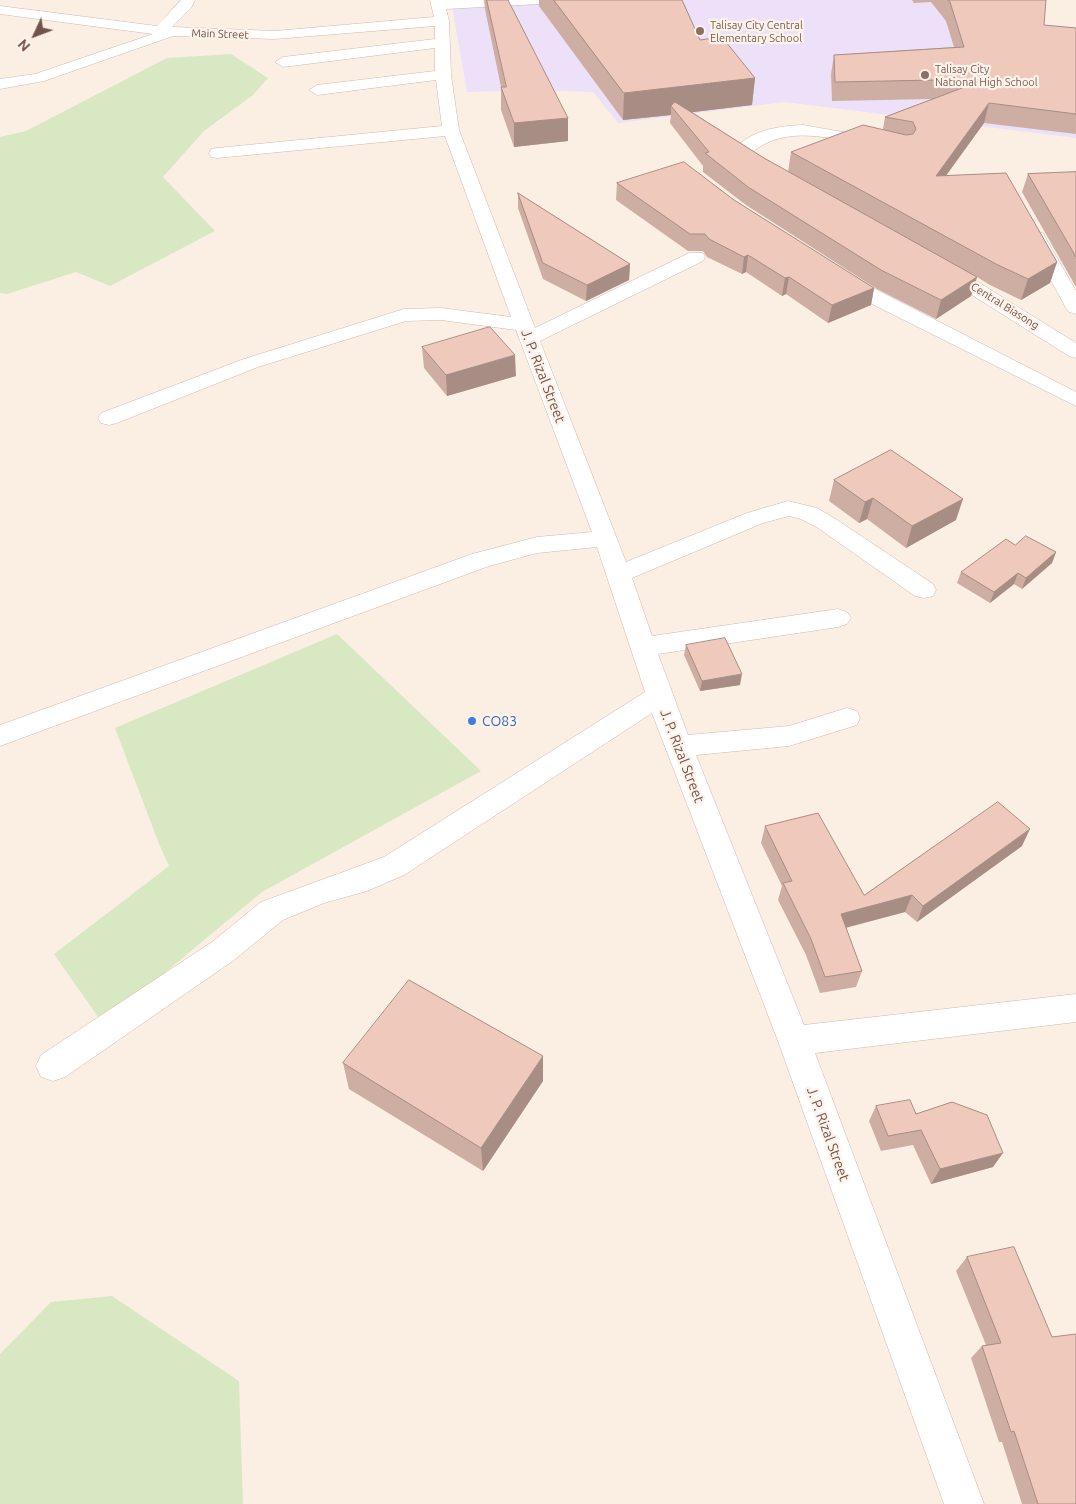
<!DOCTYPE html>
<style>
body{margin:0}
#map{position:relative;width:1076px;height:1504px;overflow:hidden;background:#fbefe4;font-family:Ubuntu,sans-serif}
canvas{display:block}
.north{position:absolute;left:10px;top:10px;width:50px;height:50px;-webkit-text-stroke:4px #fef3ea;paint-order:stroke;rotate:227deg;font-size:14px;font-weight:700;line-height:20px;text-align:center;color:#73524b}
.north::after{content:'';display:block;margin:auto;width:18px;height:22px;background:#73524b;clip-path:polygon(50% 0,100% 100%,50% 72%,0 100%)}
</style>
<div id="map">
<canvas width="1076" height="1504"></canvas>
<div class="north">N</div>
</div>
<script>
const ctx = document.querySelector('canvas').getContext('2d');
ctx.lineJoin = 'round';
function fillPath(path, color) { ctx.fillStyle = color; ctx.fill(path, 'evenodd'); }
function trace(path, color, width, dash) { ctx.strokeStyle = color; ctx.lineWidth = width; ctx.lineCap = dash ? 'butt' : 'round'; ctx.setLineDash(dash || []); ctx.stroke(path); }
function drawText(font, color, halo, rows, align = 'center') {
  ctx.font = font + ' Ubuntu,sans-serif'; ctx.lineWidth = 4.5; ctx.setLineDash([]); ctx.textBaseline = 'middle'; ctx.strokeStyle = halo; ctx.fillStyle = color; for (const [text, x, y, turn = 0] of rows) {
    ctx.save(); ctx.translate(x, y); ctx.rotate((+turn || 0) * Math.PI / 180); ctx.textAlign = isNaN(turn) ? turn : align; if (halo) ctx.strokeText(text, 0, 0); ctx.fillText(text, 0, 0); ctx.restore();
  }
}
const education = new Path2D(`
 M 451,0 L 990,0 L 1076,45 L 1076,138 L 785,102 L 618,123 L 593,92 L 535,90 L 467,92 Z`);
const green = new Path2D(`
 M 231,54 L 268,78 L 253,95 L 204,131 L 163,177 L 215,231 L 110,286 L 76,272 L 7,294 L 0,293 L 0,137 L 26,131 L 167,58 Z
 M 337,634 L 481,771 L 262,892 L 103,1024 L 54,954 L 169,866 L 159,844 L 115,728 Z
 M 112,1296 L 239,1381 L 243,1504 L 0,1504 L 0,1354 L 51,1302 Z`);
const minor = new Path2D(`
 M 181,0 L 195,0 L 191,8 L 172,27 L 275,31 L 434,17 L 430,0 L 546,0 L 539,4 L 446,9 L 449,21 L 451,75 L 459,130 L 535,328 L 689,253 L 703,253 L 705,257 L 703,261 L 540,341 L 626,562 L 747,513 L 788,501 L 817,508 L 834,518 L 933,584 L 936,590 L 933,596 L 924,598 L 915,596 L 818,528 L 801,519 L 789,516 L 763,523 L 632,578 L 652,636 L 838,609 L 847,612 L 851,618 L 847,624 L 838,627 L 658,654 L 688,735 L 789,726 L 847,708 L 857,711 L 860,718 L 857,725 L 789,746 L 696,755 L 804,1025 L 1076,994 L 1076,1022 L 815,1053 L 984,1504 L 944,1504 L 778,1041 L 652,713 L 404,875 L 367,891 L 324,903 L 283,920 L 234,960 L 65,1077 L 53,1081 L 41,1077 L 36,1066 L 41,1055 L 212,942 L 261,902 L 384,857 L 645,692 L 597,547 L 537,553 L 489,566 L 0,746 L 0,725 L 472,554 L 537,537 L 592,532 L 516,330 L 441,320 L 406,321 L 258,367 L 117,423 L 109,425 L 101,423 L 98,418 L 101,413 L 244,359 L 404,309 L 441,308 L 511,317 L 445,136 L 217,158 L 211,157 L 209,153 L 211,149 L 217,148 L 442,126 L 436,80 L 317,95 L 309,90 L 317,85 L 435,71 L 435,48 L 283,67 L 275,62 L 283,57 L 435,39 L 435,26 L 275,39 L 173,36 L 44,81 L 0,89 L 0,79 L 35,74 L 153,34 L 0,14 L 0,6 L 157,26 Z
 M 803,125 L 871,137 L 877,138 L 879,142 L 877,146 L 871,147 C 830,138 786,124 751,153 L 774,168 L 771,172 L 765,173 L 738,160 L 733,152 C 748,130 779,126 803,125 Z
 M 1036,231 L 1043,233 L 1045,237 L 1076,291 L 1076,314 L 1069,312 L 1066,308 L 1027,237 L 1029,233 Z
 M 942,262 L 949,264 L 1076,343 L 1076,358 L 1069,356 L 935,272 L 933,268 L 935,264 Z
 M 840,271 L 1076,392 L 1076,406 L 862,299 L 833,281 L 830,277 L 833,273 Z`);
const wall = new Path2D(`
 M 484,0 L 508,0 L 568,141 L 514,147 L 501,110 L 501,87 L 485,9 Z
 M 539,0 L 682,0 L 700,40 L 755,78 L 752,105 L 692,112 L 764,158 L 788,172 L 791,152 L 883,129 L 885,117 L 932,99 L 832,101 L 831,74 L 834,55 L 954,47 L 946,21 L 931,2 L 914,3 L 912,0 L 1046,0 L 1044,25 L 1076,28 L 1076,134 L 984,123 L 946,176 L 1057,262 L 1050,283 L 1021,300 L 990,285 L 977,277 L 971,296 L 936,319 L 877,289 L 746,205 L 703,172 L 703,166 L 670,123 L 671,115 L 623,120 L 539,6 Z
 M 1076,172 L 1076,287 L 1022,192 L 1028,174 Z
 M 617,183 L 734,200 L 874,288 L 871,305 L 828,323 L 786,294 L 782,296 L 746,272 L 742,274 L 707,257 L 703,251 L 688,251 L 616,200 Z
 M 518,193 L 630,264 L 629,280 L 586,301 L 543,279 L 518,208 Z
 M 422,347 L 516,376 L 447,396 L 424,368 Z
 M 834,480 L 956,520 L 906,548 L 867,519 L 859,523 L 829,501 Z
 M 1015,545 L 1056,552 L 1052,563 L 1022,589 L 1014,584 L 990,603 L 957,583 L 961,572 Z
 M 686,645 L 740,685 L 700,691 L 684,655 Z
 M 765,826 L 864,895 L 1022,846 L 917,922 L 905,912 L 846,928 L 862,971 L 856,987 L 820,993 L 806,955 L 778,900 L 782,886 L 761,843 Z
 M 343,1063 L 543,1081 L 483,1171 L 349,1089 Z
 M 876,1106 L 916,1114 L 993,1167 L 931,1184 L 913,1145 L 881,1151 L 869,1121 Z
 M 967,1257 L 1076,1504 L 1022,1504 L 1002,1442 L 999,1442 L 971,1358 L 982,1346 L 986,1345 L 956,1271 Z`);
const shadedWall = new Path2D(`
 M 755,78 L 752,105 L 678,114 L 671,106 L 671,115 L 623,120 L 624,93 Z
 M 989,103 L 984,123 L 931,196 L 936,176 Z
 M 568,118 L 568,141 L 514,147 L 514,123 Z
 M 748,255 L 746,272 L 742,274 L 744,257 Z
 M 1057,262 L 1050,283 L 1021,300 L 1028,279 Z
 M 630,264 L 629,280 L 586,301 L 587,285 Z
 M 789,277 L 786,294 L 782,296 L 785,278 Z
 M 977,277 L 971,296 L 936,319 L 941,300 Z
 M 874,288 L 871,305 L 828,323 L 832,305 Z
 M 515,355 L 516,376 L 447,396 L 446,375 Z
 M 873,498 L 867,519 L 859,523 L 865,502 Z
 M 963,499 L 956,520 L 906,548 L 912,526 Z
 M 1056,552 L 1052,563 L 1022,589 L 1026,578 Z
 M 1018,573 L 1014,584 L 990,603 L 994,592 Z
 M 742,674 L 740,685 L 700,691 L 702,681 Z
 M 1030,829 L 1022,846 L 917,922 L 923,906 Z
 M 912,895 L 905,912 L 836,930 L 841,914 Z
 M 543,1056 L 543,1081 L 483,1171 L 481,1148 Z
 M 1003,1153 L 993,1167 L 931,1184 L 940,1169 Z`);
const building = new Path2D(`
 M 487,0 L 508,0 L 568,118 L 514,123 L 501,87 L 506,87 Z
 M 554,0 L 682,0 L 700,40 L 722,37 L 755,78 L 624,93 Z
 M 948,0 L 1046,0 L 1044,25 L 1076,28 L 1076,114 L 989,103 L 936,176 L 1006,173 L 1057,262 L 1028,279 L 996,264 L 791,152 L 863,125 L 906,135 L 913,134 L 916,129 L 913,122 L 885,117 L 986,79 L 835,82 L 834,55 L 964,47 L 950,2 Z
 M 675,102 L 764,158 L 977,277 L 941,300 L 881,270 L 748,187 L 705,153 L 709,152 L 671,106 Z
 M 684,162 L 734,200 L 874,288 L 832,305 L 789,277 L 785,278 L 748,255 L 744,257 L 709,239 L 705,234 L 690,234 L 617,183 Z
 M 1076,172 L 1076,257 L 1028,174 Z
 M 518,193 L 630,264 L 587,285 L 543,263 Z
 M 490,327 L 515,355 L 446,375 L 422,347 Z
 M 891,450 L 963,499 L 912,526 L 873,498 L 865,502 L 834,480 Z
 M 1026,536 L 1056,552 L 1026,578 L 1018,573 L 994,592 L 961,572 L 1006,539 L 1015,545 Z
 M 725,638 L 742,674 L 702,681 L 686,645 Z
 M 998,802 L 1030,829 L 923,906 L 912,895 L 841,914 L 862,971 L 825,977 L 811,939 L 783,883 L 792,881 L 765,826 L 818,813 L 864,895 Z
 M 409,980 L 543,1056 L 481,1148 L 343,1063 Z
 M 910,1100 L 916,1114 L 952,1102 L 987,1115 L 1003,1153 L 940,1169 L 921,1130 L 888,1136 L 876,1106 Z
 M 1014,1247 L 1052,1337 L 1076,1334 L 1076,1504 L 1038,1504 L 1014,1431 L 1011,1432 L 982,1346 L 1001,1343 L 967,1257 Z`);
const markers = [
 [700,31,5,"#8d6e63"],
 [925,75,5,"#8d6e63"],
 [472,721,5,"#3f7fe0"]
];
const farEducationnames = [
 ["Talisay City Central",710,25],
 ["Elementary School",710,38],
 ["Talisay City",935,69],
 ["National High School",935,82]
];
const farStreetnames = [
 ["Main Street",220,34,2],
 ["Central Biasong",1005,306,32]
];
const streetNames = [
 ["J. P. Rizal Street",543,376,69],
 ["J. P. Rizal Street",682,756,69],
 ["J. P. Rizal Street",828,1134,70]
];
const shopNames = [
 ["CO83",482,721]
];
fillPath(education, '#ece1f8');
fillPath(green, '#d8e8c3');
trace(minor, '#cfb7ae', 1);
fillPath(minor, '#fff');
fillPath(wall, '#ceada3');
fillPath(shadedWall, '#a88d84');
fillPath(building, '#f0c9bd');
trace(building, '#a88d84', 1);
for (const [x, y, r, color] of markers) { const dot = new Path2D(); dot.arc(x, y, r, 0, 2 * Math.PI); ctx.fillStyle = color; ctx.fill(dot); trace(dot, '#fef3ea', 2); }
drawText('11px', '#785e54', '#fef3ea', farEducationnames, 'left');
drawText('11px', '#73524b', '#fef3ea', farStreetnames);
drawText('14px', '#73524b', '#fef3ea', streetNames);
drawText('14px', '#366cbe', '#fef3ea', shopNames, 'left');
</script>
